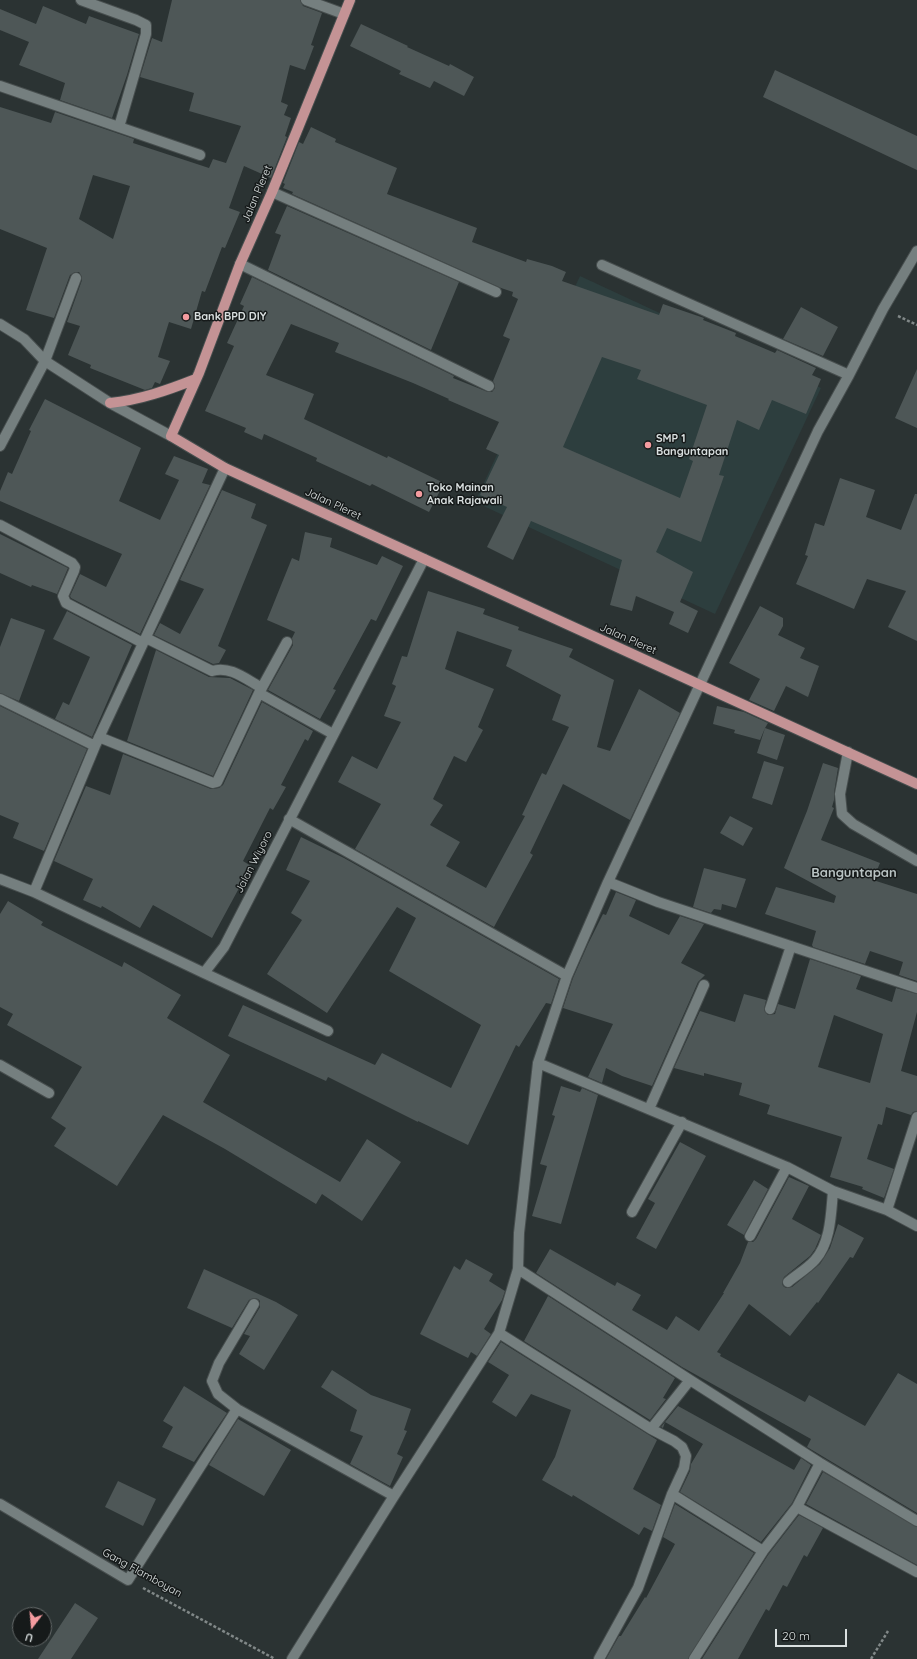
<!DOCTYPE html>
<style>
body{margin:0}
#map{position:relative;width:917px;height:1659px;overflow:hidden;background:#2b3333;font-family:Quicksand,sans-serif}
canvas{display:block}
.north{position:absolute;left:12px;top:1607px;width:40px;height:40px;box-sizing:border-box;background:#161a1a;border:1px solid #646969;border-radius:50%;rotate:196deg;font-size:11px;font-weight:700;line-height:16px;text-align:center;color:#dae0e0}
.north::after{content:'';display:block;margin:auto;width:14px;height:18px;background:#f49b9f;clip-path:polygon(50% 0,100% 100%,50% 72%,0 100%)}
.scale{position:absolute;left:775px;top:1629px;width:72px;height:18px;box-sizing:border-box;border:2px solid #dae0e0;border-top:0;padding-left:5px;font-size:12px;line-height:14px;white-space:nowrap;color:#dae0e0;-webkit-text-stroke:3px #161a1a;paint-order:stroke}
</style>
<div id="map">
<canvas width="917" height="1659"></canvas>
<div class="north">U</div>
<div class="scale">20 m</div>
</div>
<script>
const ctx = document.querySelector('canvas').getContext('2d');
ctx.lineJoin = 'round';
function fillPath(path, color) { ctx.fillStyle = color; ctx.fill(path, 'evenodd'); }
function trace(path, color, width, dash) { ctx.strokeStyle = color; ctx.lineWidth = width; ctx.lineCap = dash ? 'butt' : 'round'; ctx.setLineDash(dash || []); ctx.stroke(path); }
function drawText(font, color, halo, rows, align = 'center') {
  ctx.font = font + ' Quicksand,sans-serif'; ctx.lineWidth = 3; ctx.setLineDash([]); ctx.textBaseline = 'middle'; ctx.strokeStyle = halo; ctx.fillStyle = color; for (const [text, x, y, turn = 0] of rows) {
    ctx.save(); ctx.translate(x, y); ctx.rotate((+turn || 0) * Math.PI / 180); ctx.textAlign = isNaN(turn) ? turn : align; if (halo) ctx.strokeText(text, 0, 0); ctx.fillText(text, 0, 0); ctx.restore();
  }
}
const built = new Path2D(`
 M 580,276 L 821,388 L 715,614 L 475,502 Z`);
const building = new Path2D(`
 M 172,0 L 300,0 L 303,6 L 322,13 L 311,45 L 314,46 L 305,70 L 290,65 L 281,102 L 288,105 L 284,115 L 291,118 L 285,136 L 287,137 L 271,178 L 244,166 L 229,208 L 240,212 L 225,248 L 222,247 L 205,292 L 202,291 L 191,329 L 169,322 L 158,357 L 170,361 L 160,384 L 155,382 L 152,388 L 145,390 L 90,368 L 91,365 L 68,355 L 80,326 L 67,322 L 82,280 L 82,277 L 79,272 L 75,272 L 70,275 L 54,318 L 26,310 L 47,248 L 0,229 L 0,107 L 51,123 L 55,112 L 134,139 L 133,143 L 209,168 L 213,159 L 226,163 L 241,126 L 189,111 L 194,93 L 140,77 L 152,38 L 162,42 ZM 93,175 L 130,186 L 113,239 L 79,219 Z
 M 43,6 L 86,24 L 89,16 L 139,34 L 127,75 L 112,118 L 60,100 L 65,83 L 19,65 L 29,42 L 0,30 L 0,9 L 36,24 Z
 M 361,24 L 408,46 L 407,47 L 449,66 L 450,64 L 474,77 L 464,96 L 434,81 L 430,88 L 399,74 L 401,71 L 350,46 Z
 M 775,70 L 917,136 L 917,170 L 763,97 Z
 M 311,127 L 336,139 L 335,142 L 397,168 L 387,194 L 477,228 L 472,242 L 526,262 L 527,259 L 552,266 L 566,272 L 562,281 L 659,315 L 663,304 L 704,318 L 703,320 L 736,333 L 735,336 L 775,353 L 777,350 L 816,368 L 812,375 L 821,379 L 806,414 L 772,400 L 759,430 L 737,420 L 719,475 L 724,476 L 701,542 L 667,528 L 656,552 L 693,572 L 680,602 L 698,611 L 688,633 L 669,624 L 674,612 L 636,596 L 632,611 L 610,605 L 622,560 L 531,521 L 513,560 L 487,547 L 507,507 L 480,495 L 499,455 L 486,449 L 499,422 L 448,400 L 449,399 L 413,383 L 335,352 L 339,343 L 291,324 L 266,375 L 314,394 L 304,419 L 387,458 L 388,456 L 444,483 L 429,512 L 372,484 L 370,486 L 316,461 L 317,458 L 264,434 L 262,440 L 244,432 L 246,428 L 205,411 L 234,346 L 227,343 L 244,306 L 240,304 L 252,277 L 454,376 L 453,378 L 488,392 L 492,392 L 495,388 L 495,385 L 493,381 L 510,339 L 503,336 L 518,299 L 512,296 L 513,292 L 501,288 L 292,194 L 293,192 L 283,188 L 285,184 L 283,183 L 299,142 L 303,144 ZM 602,357 L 641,370 L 637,379 L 707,405 L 689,459 L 693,461 L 680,498 L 563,447 Z
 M 287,206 L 459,282 L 431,350 L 268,270 L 281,235 L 275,233 Z
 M 801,307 L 838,327 L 823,356 L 783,339 Z
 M 917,369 L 917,428 L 895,418 Z
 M 45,399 L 141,448 L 119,501 L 160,520 L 179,480 L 165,474 L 174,456 L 208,469 L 202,483 L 210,485 L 140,634 L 71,598 L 70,596 L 80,574 L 106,587 L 122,554 L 0,501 L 0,491 L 3,484 L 8,472 L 12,474 L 31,431 L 29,430 Z
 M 840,478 L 875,490 L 866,517 L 901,530 L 915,494 L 917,494 L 917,641 L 888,627 L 906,591 L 867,579 L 854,609 L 796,584 L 808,556 L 805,555 L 815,523 L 824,526 Z
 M 222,490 L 256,504 L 251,518 L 267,525 L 218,646 L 226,650 L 219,663 L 213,664 L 154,635 L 160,623 L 180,634 L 204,589 L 180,580 Z
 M 305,532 L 332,538 L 330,547 L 377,565 L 382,556 L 403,566 L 376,621 L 371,619 L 333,689 L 336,690 L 320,719 L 268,690 L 293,645 L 292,638 L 295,632 L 267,620 L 292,558 L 299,561 Z
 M 0,534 L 68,568 L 57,594 L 32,585 L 31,587 L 0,573 Z
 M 428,591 L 485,609 L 483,614 L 519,627 L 518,630 L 573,649 L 569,657 L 614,680 L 597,747 L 610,751 L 639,689 L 680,713 L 630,820 L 563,784 L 530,853 L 533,855 L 494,927 L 355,849 L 381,804 L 338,782 L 352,756 L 377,769 L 401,722 L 384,716 L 396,686 L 392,684 L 402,656 L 407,657 ZM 457,631 L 512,650 L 506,666 L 561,695 L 552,720 L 569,727 L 546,775 L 542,773 L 522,815 L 525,816 L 486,888 L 446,866 L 460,842 L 430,825 L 443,805 L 433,799 L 454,756 L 466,762 L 483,730 L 478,727 L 494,689 L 445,669 Z
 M 760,606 L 783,618 L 783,626 L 778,635 L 805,648 L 800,658 L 819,666 L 808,697 L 786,686 L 774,711 L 749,700 L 760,679 L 729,663 Z
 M 67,611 L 132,645 L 92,737 L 55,719 L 63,702 L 69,705 L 90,657 L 53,639 Z
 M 11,618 L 45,630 L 19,701 L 0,693 L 0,647 Z
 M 156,650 L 209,677 L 230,678 L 253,690 L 213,776 L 127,741 Z
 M 262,702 L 313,731 L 308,741 L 305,739 L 281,785 L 286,787 L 273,810 L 270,808 L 243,861 L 251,866 L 212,938 L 153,905 L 140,928 L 102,906 L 101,908 L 83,900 L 93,879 L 54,861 L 86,786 L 110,795 L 123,754 L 211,789 L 219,788 L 223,785 Z
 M 0,706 L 87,749 L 44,851 L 13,838 L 19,823 L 0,815 Z
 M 717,706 L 744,712 L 768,723 L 765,728 L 785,735 L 777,760 L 757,753 L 765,728 L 760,740 L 734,733 L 735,730 L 713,724 Z
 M 764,761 L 784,767 L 772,805 L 752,798 Z
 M 823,763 L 838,768 L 834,793 L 834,800 L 832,807 L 834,808 L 821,840 L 880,863 L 873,880 L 917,894 L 917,981 L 899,975 L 903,962 L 870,951 L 865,964 L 813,947 L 812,945 L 816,931 L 765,914 L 776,887 L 834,903 L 836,896 L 784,868 L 807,811 Z
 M 730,816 L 753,828 L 743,846 L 720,833 Z
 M 301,837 L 344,858 L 559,979 L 551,1004 L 546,1003 L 519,1047 L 516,1045 L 468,1145 L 418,1121 L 418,1122 L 328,1077 L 326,1081 L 228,1036 L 243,1005 L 375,1065 L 382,1053 L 451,1088 L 481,1025 L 389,971 L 416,918 L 397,907 L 327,1013 L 267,974 L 302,920 L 291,913 L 310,881 L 286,870 Z
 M 704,868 L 746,879 L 736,908 L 722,904 L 721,910 L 714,909 L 711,913 L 693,907 Z
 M 616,892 L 636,900 L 629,916 L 669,935 L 680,916 L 704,924 L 681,963 L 705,975 L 698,982 L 652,1086 L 622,1076 L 606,1068 L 602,1083 L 588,1077 L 613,1024 L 563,1008 L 573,978 L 588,944 L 603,914 L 606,915 Z
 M 8,901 L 43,922 L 41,925 L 122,967 L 124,962 L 181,995 L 167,1018 L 230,1055 L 203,1102 L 340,1182 L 367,1139 L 401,1162 L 362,1221 L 322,1194 L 316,1204 L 225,1149 L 163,1115 L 117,1186 L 54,1146 L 66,1128 L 51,1118 L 82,1067 L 7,1025 L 13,1014 L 0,1007 L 0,914 Z
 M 810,959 L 861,976 L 856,989 L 892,1002 L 896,988 L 917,994 L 917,1012 L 901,1071 L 917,1076 L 917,1111 L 913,1112 L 911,1115 L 886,1107 L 882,1125 L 878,1124 L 867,1159 L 894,1169 L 884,1198 L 862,1189 L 863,1187 L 830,1177 L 842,1137 L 767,1114 L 770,1105 L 739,1095 L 742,1083 L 704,1073 L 704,1076 L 674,1068 L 700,1011 L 735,1022 L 744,994 L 766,1000 L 764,1010 L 768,1015 L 775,1014 L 778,1004 L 795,1009 ZM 834,1015 L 883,1034 L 870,1083 L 818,1067 Z
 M 561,1086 L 580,1092 L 582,1088 L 598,1095 L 561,1224 L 532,1216 L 547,1166 L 540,1164 L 555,1116 L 552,1115 Z
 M 680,1142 L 706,1156 L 656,1249 L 636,1238 L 655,1203 L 648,1199 Z
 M 789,1177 L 809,1186 L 792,1219 L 821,1235 L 815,1249 L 810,1256 L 784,1277 L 782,1283 L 783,1286 L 786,1288 L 792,1287 L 820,1264 L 830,1248 L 838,1224 L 864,1238 L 853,1258 L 850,1257 L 818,1303 L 817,1302 L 790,1336 L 749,1304 L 717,1352 L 721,1354 L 720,1356 L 805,1402 L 809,1395 L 865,1426 L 898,1373 L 917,1384 L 917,1513 L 807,1447 L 811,1439 L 682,1367 L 536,1273 L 550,1249 L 615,1286 L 617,1282 L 641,1295 L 632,1310 L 667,1330 L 676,1316 L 699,1331 L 724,1293 L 723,1293 L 740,1263 L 748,1242 L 753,1242 L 756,1239 Z
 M 754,1180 L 768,1189 L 744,1235 L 727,1225 Z
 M 466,1259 L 493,1274 L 489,1281 L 505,1291 L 502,1300 L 484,1329 L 491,1334 L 477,1356 L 471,1352 L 468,1358 L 420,1334 L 454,1266 L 460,1270 Z
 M 204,1269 L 276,1302 L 298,1315 L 264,1370 L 239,1354 L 250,1336 L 244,1334 L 260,1307 L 260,1301 L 258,1299 L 254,1298 L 249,1300 L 232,1328 L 187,1308 Z
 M 548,1296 L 675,1378 L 663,1398 L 666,1399 L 650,1420 L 524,1341 Z
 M 501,1342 L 657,1440 L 633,1489 L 661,1505 L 652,1531 L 644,1527 L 639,1535 L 573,1495 L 572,1497 L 542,1480 L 555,1457 L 571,1410 L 531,1394 L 516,1417 L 492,1402 L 509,1375 L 488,1362 Z
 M 332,1370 L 371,1395 L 411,1409 L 404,1430 L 407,1431 L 397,1454 L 403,1457 L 390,1486 L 350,1464 L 363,1436 L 350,1431 L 357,1410 L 321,1387 Z
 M 184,1386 L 227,1413 L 194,1462 L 162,1447 L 173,1427 L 163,1421 Z
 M 678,1406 L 794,1470 L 801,1458 L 811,1465 L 792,1503 L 761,1542 L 680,1492 L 690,1471 L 691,1464 L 703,1444 L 665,1422 L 663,1428 L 661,1427 Z
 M 238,1419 L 291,1450 L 264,1496 L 209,1465 Z
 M 823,1472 L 917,1527 L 917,1565 L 806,1504 Z
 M 118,1481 L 156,1499 L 143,1526 L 105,1507 Z
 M 675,1504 L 754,1553 L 688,1659 L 606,1659 L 619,1636 L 621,1636 L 645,1597 L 646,1598 L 675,1544 L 663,1537 Z
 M 799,1515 L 823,1528 L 807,1557 L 804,1555 L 787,1587 L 783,1585 L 769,1611 L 766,1609 L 738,1659 L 702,1659 L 768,1555 Z
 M 75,1603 L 98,1618 L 71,1659 L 38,1659 Z`);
const path = new Path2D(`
 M 898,316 L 917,325
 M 143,1588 L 275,1659
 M 871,1659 L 888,1631`);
const minor = new Path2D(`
 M 81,0 L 136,20 L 146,25 L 146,34 L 119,127
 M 306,0 L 344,14
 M 0,86 L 200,155
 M 272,192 L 496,292
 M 240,264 L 489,386
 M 602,265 L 849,375
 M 0,324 L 24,339 L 45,361 L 110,403 L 171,436
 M 0,446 L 45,361 L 76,278
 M 0,525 L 72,563 L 75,567 L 74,571 L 63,596 L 66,603 L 143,643
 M 146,638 L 212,671 C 230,665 247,680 262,688
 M 259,693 L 287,642
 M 0,699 L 95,746
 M 99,737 L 213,783 L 217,782 L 259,693 L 333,734
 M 848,752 L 840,794 L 842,814 L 853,824 L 917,861
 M 289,819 L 567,976
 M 0,879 L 34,892 L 204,973 L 224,947 L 424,559
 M 608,882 L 658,902 L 917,988
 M 34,892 L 95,746 L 225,468
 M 204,973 L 328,1031
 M 770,1009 L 791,946
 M 538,1063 L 787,1167 L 833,1191 L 887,1210 L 917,1226
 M 0,1065 L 49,1093
 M 649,1109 L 704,985
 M 887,1210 L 917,1117
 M 632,1212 L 682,1122
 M 750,1236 L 787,1167
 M 518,1269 L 690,1380
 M 788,1282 C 796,1275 807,1269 815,1260 C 831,1242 831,1213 833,1191
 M 254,1304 L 219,1363 L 212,1381 L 218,1394 L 237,1409 L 394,1496
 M 499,1333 L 651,1429 L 690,1380 L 820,1463 L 917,1521
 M 672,1494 L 763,1551
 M 0,1504 L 128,1580 L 237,1409
 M 797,1507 L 917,1572
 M 292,1659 L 394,1496 L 499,1333 L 518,1269 L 519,1233 L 538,1063 L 567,976 L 608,882 L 818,431 L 849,375 L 883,309 L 917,251
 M 599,1659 L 638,1588 L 672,1494 L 684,1468 L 686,1456 L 682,1447 L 674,1441 L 651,1429
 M 694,1659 L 763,1551 L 797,1507 L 820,1463`);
const major = new Path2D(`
 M 350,0 L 272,192 L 240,264 L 199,373 L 171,436 L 225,468 L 917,784
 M 110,403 C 140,400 168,390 196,379`);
const markers = [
 [186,317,4,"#f49b9f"],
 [648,445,4,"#f49b9f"],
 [419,494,4,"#f49b9f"]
];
const streetNames = [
 ["Jalan Pleret",257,194,-67],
 ["Jalan Pleret",333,504,25],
 ["Jalan Pleret",628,639,24],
 ["Jalan Wiyoro",254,862,-63],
 ["Gang Flamboyan",142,1573,29]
];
const poiNames = [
 ["Bank BPD DIY",194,317],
 ["SMP 1",656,439],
 ["Banguntapan",656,452],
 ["Toko Mainan",427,488],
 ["Anak Rajawali",427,501]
];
const quarterNames = [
 ["Banguntapan",854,873]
];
fillPath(built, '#2d3e3e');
fillPath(building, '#4e5757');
trace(minor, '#474e4e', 12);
trace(major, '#474e4e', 12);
trace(path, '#818888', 2.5, [3, 2]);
trace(minor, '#757f7f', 10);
trace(major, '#c49395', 10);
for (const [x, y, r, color] of markers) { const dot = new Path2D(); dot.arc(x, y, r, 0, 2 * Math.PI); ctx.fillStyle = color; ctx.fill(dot); trace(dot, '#161a1a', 1.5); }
drawText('11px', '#dae0e0', '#161a1a', streetNames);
drawText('bold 11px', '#dae0e0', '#161a1a', poiNames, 'left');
drawText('bold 13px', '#b9c3c3', '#161a1a', quarterNames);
</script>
